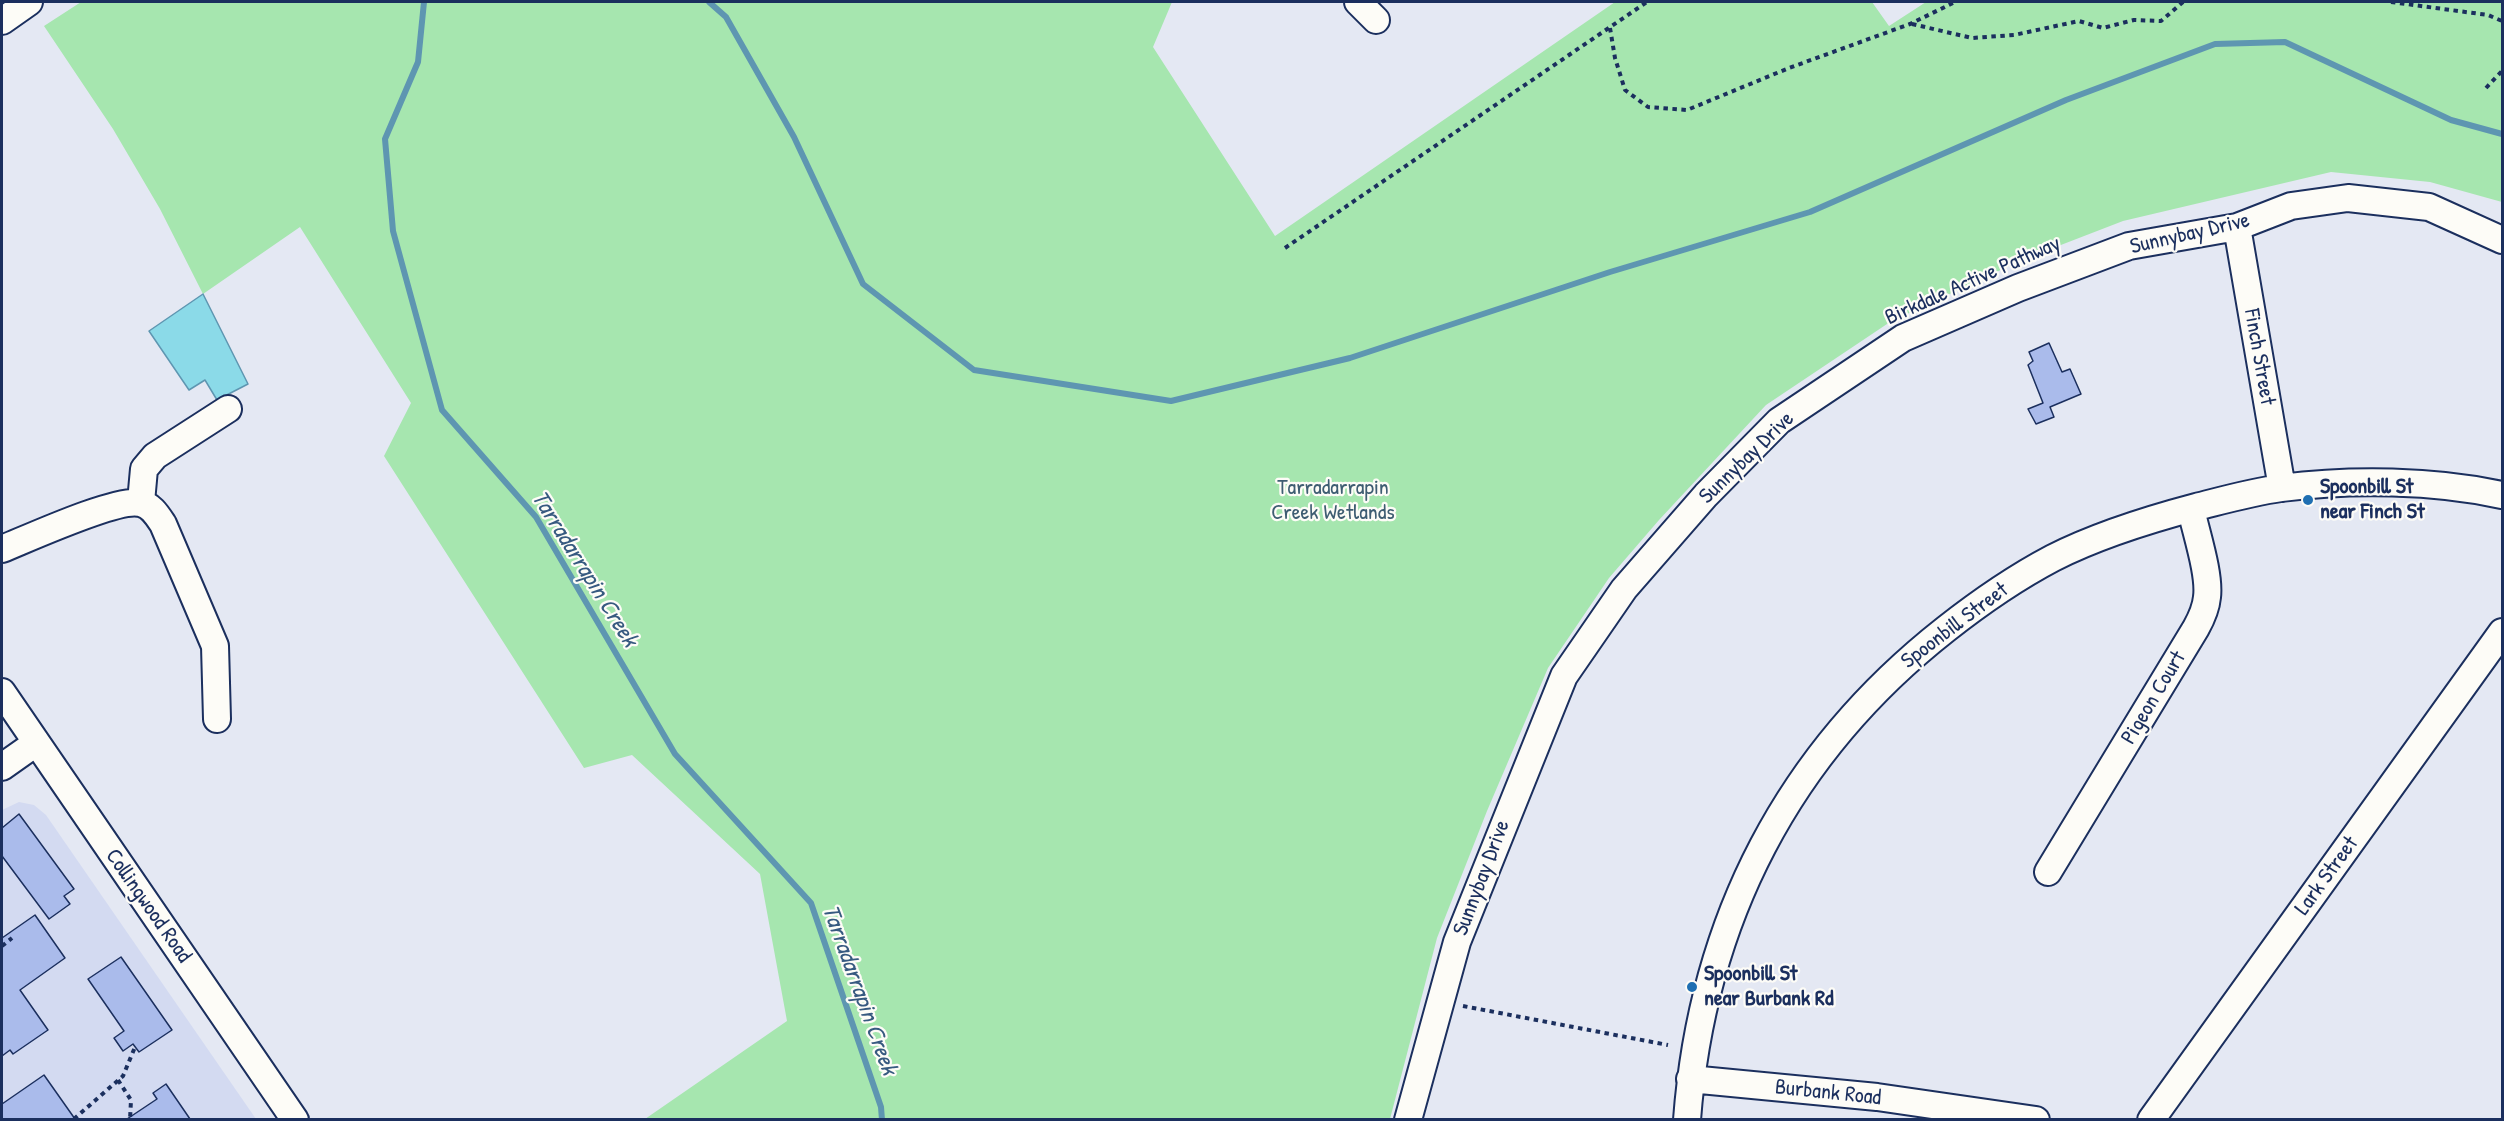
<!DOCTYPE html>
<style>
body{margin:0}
#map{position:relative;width:2504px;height:1121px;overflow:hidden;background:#e4e8f3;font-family:"Patrick Hand",sans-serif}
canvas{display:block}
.frame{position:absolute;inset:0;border:3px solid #1b2f5e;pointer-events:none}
</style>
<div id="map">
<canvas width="2504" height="1121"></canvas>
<div class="frame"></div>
</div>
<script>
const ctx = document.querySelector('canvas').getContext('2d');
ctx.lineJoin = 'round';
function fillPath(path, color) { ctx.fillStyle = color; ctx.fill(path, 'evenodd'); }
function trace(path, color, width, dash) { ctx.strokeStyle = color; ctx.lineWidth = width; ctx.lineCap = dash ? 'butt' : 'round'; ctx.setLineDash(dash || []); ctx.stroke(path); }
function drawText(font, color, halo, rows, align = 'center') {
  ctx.font = font + ' "Patrick Hand",sans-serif'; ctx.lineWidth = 4.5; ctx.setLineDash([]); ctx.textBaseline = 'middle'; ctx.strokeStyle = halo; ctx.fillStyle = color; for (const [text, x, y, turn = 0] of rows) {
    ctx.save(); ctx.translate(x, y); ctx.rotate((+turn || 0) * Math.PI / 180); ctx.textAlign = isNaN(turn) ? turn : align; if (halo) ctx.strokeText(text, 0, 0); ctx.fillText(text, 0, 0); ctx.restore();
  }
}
const built = new Path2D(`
 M 19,802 L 34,805 L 46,815 L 256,1119 L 2,1120 L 2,810 Z`);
const green = new Path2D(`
 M 81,2 L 1172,2 L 1153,47 L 1275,236 L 1615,2 L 1872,2 L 1889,26 L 1926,2 L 2502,2 L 2502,202 L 2430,182 L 2331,172 L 2123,221 L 2022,260 L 1890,322 L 1766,405 L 1659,520 L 1609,578 L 1548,668 L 1487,811 L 1437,938 L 1390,1119 L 645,1119 L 787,1021 L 760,874 L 632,755 L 584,768 L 384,456 L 411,403 L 300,227 L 203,294 L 160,209 L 113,129 L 44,26 Z`);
const water = new Path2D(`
 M 203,294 L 248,384 L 217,400 L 205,380 L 189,390 L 149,331 Z`);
const stream = new Path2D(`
 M 424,2 L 418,62 L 385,139 L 393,231 L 442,410 L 536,517 L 675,754 L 811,903 L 881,1107 L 882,1120
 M 709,2 L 726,17 L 794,137 L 863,284 L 974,370 L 1171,401 L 1350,358 L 1610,272 L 1810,212 L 2066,100 L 2215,44 L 2285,42 L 2451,120 L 2502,134`);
const building = new Path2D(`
 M 2049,343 L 2062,372 L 2070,369 L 2081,394 L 2050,407 L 2054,417 L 2036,424 L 2028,409 L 2043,403 L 2028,365 L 2033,361 L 2029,352 Z
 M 19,814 L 74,889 L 64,896 L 70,904 L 49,919 L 2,856 L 2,828 Z
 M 35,915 L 65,958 L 20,990 L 48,1030 L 13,1054 L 10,1050 L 2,1056 L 2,938 Z
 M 121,957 L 172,1030 L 139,1052 L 133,1044 L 123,1051 L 114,1038 L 124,1031 L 88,979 Z
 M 44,1075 L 75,1119 L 2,1119 L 2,1104 Z
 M 166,1084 L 190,1119 L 127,1119 L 157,1099 L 153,1093 Z`);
const path = new Path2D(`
 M 2391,2 L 2488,15 L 2502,21
 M 1912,24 L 1972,38 L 2014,35 L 2079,21 L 2103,28 L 2134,20 L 2161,21 L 2183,2
 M 1610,28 L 1615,58 L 1625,90 L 1648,107 L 1687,110 L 1789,68 L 1910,24 L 1955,2
 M 2486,88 L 2502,71
 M 1285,248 L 1647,2
 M 2,946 L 12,938
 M 1463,1006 L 1668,1045
 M 118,1080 L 131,1100 L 130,1120
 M 74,1119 L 123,1076 L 135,1047`);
const minor = new Path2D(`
 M 1358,2 L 1376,20
 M 2,21 L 29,2
 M 2237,227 L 2282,488
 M 141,502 L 144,469 L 155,456 L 228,409
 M 2,549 C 27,539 116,498 140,503 C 151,505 157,515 163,524 L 215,646 L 217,719
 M 2,692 L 295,1120
 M 2,767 L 36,743
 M 2048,872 L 2196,628 C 2201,619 2206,608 2207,597 C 2210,574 2196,533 2191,509
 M 1690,1079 L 1877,1097 L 2036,1120
 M 1408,1120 L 1457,942 L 1564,676 L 1624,589 L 1706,495 L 1779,421 L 1903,338 L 2018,288 L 2129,246 L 2237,227 L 2291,206 L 2348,198 L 2429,207 L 2502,240
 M 1687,1120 C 1702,920 1788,753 1946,629 C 1979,603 2015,578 2053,558 C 2098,535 2147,520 2196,507 C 2224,500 2252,492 2281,488 C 2351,479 2434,480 2502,495
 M 2151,1120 L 2502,632`);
const markers = [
 [2308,500,6,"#1f6fb2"],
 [1692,987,6,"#1f6fb2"]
];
const streetNames = [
 ["Sunnybay Drive",2190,234,-13],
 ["Birkdale Active Pathway",1973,281,-24],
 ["Finch Street",2259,357,80],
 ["Sunnybay Drive",1747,458,-44],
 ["Spoonbill Street",1955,626,-37],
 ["Pigeon Court",2154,698,-59],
 ["Lark Street",2327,876,-54],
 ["Sunnybay Drive",1482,878,-69],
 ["Collingwood Road",148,906,55],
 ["Burbank Road",1828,1093,6]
];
const poiNames = [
 ["Spoonbill St",2320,487],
 ["near Finch St",2320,512],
 ["Spoonbill St",1704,974],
 ["near Burbank Rd",1704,999]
];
const parkNames = [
 ["Tarradarrapin",1333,488],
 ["Creek Wetlands",1333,513]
];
const waterNames = [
 ["Tarradarrapin Creek",584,569,58],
 ["Tarradarrapin Creek",859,990,70]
];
fillPath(built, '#d3daf1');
fillPath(green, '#a6e6af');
fillPath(water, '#8bdae8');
trace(water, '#5e96b1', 1.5);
trace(stream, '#5e96b1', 6);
fillPath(building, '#aabbeb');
trace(building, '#1b2f5e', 1.5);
trace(minor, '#1b2f5e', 30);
trace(path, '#1b2f5e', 4, [4.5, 4.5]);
trace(minor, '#fdfcf7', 26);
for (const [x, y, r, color] of markers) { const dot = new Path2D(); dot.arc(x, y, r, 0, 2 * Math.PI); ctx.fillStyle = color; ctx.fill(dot); trace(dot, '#fdfcf7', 2); }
drawText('22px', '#1b2f5e', '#fdfcf7', streetNames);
drawText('bold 22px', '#1b2f5e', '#fdfcf7', poiNames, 'left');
drawText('22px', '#3e5d72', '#fdfcf7', parkNames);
drawText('italic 24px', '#375a80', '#fdfcf7', waterNames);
</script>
